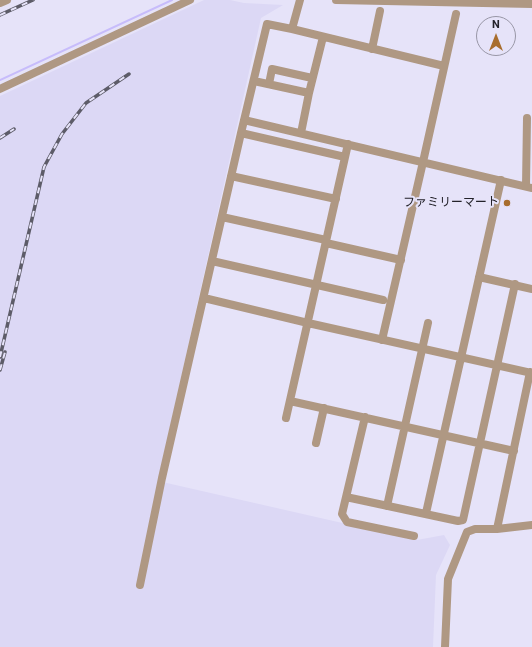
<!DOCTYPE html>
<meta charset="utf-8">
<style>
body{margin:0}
#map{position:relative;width:532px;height:647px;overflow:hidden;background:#e6e3f9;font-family:Roboto,sans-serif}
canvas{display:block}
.north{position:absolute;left:476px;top:16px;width:40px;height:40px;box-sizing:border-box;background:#e6e3f9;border:1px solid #9896a6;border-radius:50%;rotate:0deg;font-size:11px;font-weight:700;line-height:16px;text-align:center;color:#23222a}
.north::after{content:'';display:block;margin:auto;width:14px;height:18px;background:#a86d2e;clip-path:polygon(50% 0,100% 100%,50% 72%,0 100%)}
</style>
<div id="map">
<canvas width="532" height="647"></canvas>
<div class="north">N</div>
</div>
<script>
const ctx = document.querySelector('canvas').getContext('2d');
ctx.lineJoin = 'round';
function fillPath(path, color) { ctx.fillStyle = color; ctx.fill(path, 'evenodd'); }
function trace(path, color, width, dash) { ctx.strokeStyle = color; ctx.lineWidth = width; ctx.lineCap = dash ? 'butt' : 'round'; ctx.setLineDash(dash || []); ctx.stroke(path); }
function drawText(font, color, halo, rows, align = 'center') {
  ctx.font = font + ' Roboto,"Noto Sans JP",sans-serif'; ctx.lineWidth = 4; ctx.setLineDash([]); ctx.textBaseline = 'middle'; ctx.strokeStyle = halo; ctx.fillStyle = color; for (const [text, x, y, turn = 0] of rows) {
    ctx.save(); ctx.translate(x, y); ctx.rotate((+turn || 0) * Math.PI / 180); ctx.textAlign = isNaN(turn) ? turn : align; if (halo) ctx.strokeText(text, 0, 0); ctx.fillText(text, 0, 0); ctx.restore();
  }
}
const built = new Path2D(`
 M 204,0 L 230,0 L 244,3 L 283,5 L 261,18 L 158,481 L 417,540 L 444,535 L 450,545 L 436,575 L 433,647 L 0,647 L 0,96 Z`);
const stream = new Path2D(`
 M 0,80 L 172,0`);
const minor = new Path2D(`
 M 336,0 L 532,4
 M 0,3 L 7,0
 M 292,29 L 300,0
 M 372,49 L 380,11
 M 254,81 L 309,93
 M 269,84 L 272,69 L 312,78
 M 0,89 L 190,0
 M 244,120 L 532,188
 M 241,133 L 345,157
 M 301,133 L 309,93 L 323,37
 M 231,176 L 336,199
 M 526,186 L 527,118
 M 222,217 L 326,240
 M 326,243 L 401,260
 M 212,261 L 383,300
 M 479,277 L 532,289
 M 204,298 L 308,323 L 532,373
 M 382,340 L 423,162 L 456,14
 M 290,401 L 514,451
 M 365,417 L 342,514 L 347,522 L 414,536
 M 286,418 L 348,144
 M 316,443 L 324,408
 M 346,497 L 458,521 L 463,520 L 515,284
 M 387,506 L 428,323
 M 426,513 L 501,180
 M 497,529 L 530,372
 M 140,585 L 162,478 L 241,133 L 267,24 L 292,29 L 444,66
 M 445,647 L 448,579 L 467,532 L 475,529 L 497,529 L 532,525`);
const rail = new Path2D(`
 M 0,15 L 33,0
 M 0,138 L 14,129
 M 0,357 L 44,167 L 62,134 L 86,103 L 129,74
 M 0,370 L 5,352`);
const markers = [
 [507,203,4,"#a86d2e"]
];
const poiNames = [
 ["ファミリーマート",499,203]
];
fillPath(built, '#dcd8f5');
trace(stream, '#c7bcfb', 2);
trace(minor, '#af9883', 8);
trace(rail, '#5d5c68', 3.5);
trace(rail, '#e6e3f9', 2, [6]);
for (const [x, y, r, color] of markers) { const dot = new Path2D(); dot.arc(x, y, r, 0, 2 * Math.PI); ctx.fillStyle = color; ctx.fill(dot); trace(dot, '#e6e3f9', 1.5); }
drawText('12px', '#23222a', '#e6e3f9', poiNames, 'right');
</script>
